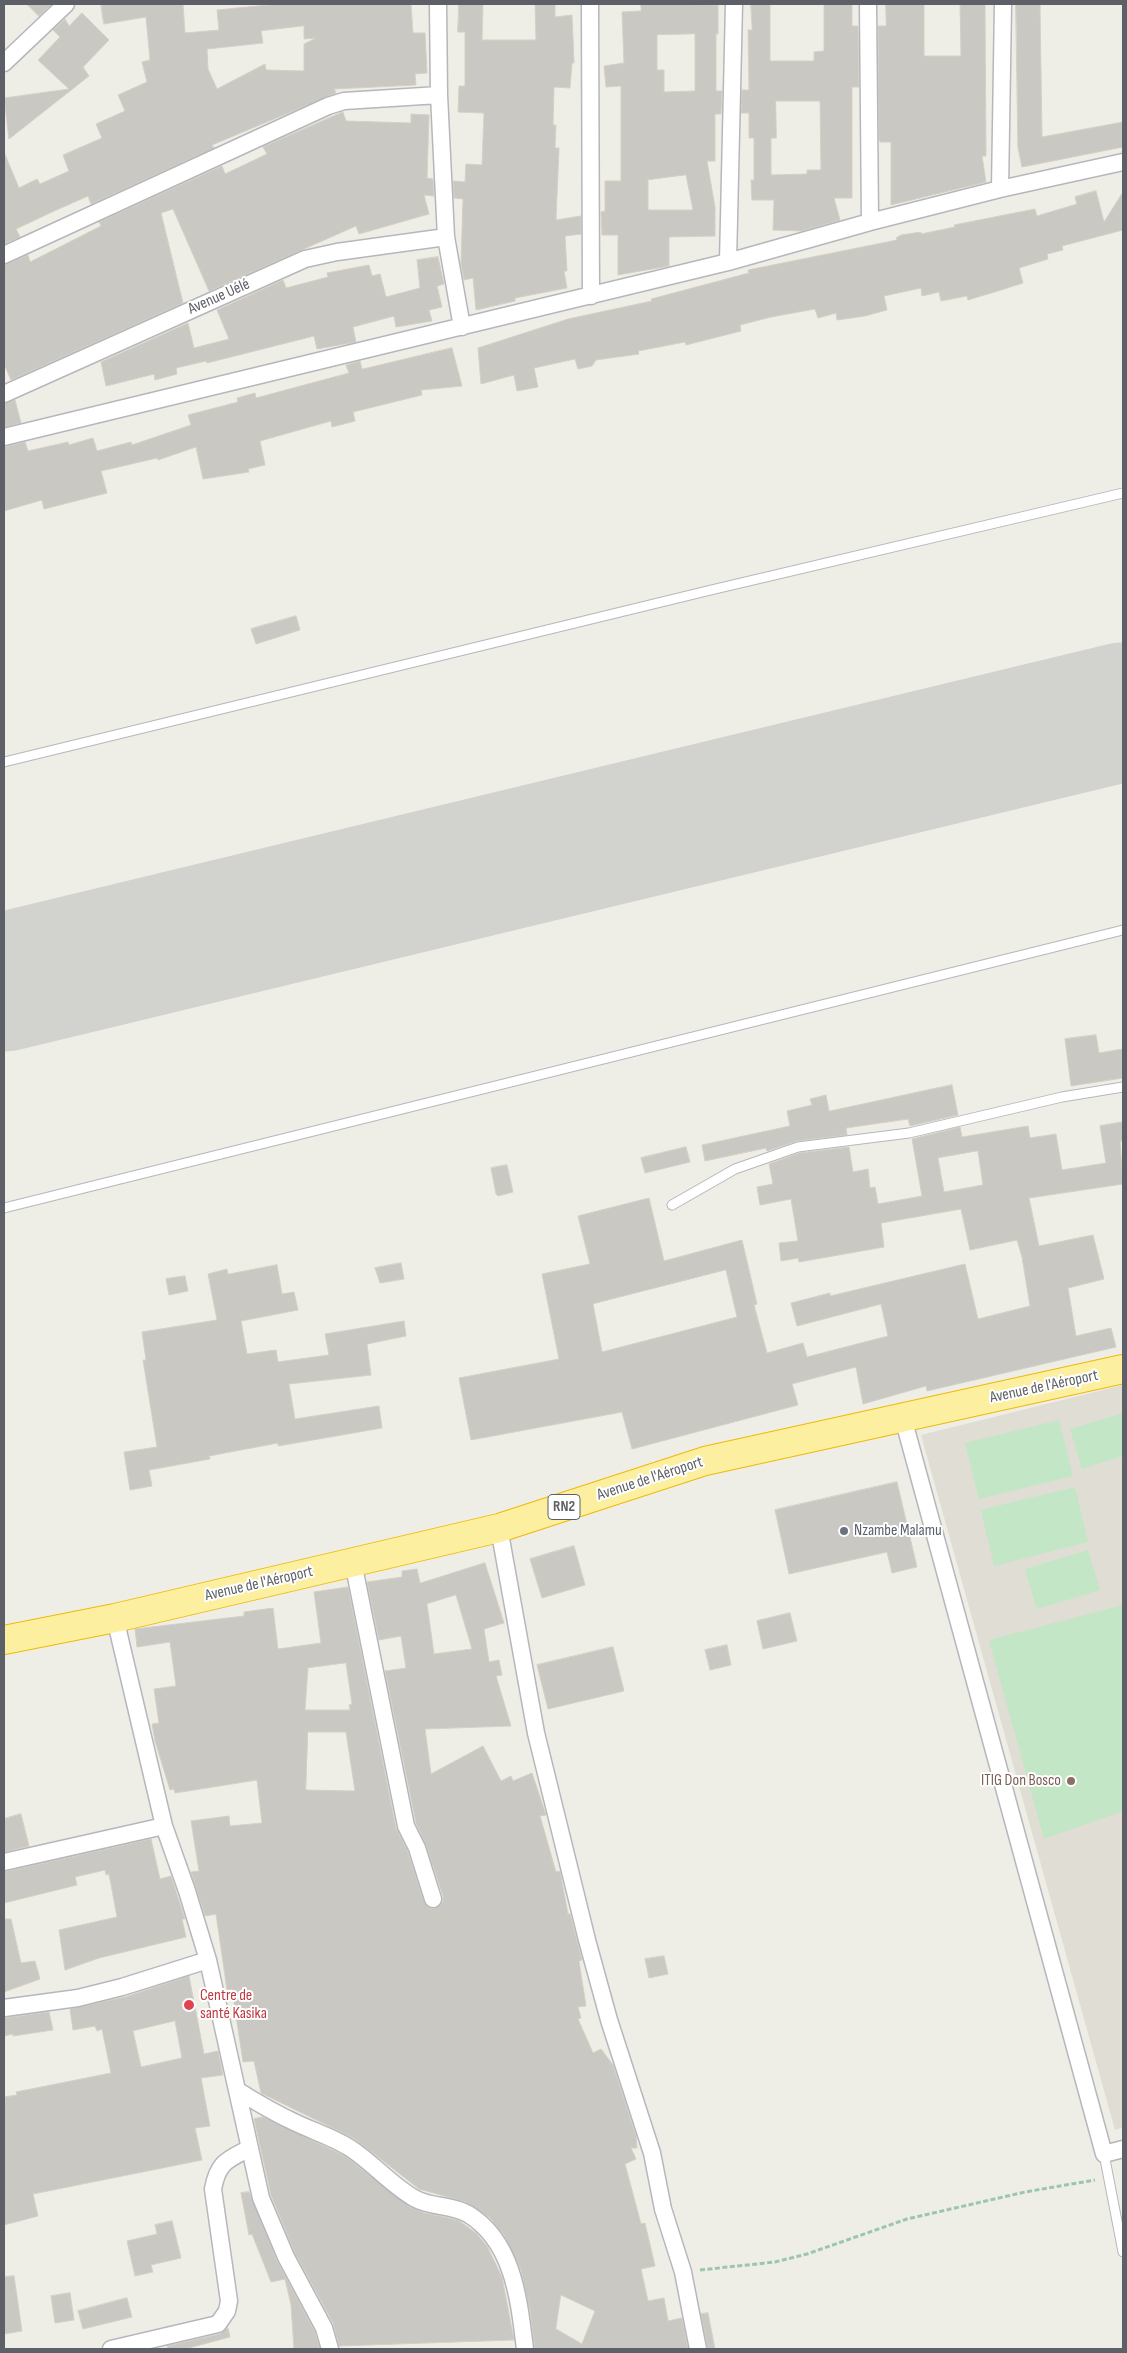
<!DOCTYPE html>
<meta charset="utf-8">
<style>
body{margin:0}
#map{position:relative;width:1127px;height:2353px;overflow:hidden;background:#efeee6;font-family:"Sofia Sans Condensed",sans-serif}
canvas{display:block}
.frame{position:absolute;inset:0;border:5px solid #5d6066;pointer-events:none}
</style>
<div id="map">
<canvas width="1127" height="2353"></canvas>
<div class="frame"></div>
</div>
<script>
const ctx = document.querySelector('canvas').getContext('2d');
ctx.lineJoin = 'round';
function fillPath(path, color) { ctx.fillStyle = color; ctx.fill(path, 'evenodd'); }
function trace(path, color, width, dash) { ctx.strokeStyle = color; ctx.lineWidth = width; ctx.lineCap = dash ? 'butt' : 'round'; ctx.setLineDash(dash || []); ctx.stroke(path); }
function drawText(font, color, halo, rows, align = 'center') {
  ctx.font = font + ' "Sofia Sans Condensed",sans-serif'; ctx.lineWidth = 4; ctx.setLineDash([]); ctx.textBaseline = 'middle'; ctx.strokeStyle = halo; ctx.fillStyle = color; for (const [text, x, y, turn = 0] of rows) {
    ctx.save(); ctx.translate(x, y); ctx.rotate((+turn || 0) * Math.PI / 180); ctx.textAlign = isNaN(turn) ? turn : align; if (halo) ctx.strokeText(text, 0, 0); ctx.fillText(text, 0, 0); ctx.restore();
  }
}
const education = new Path2D(`
 M 1123,1385 L 1123,2127 L 1115,2130 L 921,1435 Z`);
const green = new Path2D(`
 M 1123,1413 L 1123,1456 L 1082,1469 L 1070,1429 Z
 M 1059,1420 L 1073,1476 L 979,1499 L 965,1443 Z
 M 1075,1487 L 1088,1542 L 994,1566 L 981,1510 Z
 M 1088,1550 L 1100,1590 L 1037,1609 L 1025,1569 Z
 M 1123,1605 L 1123,1811 L 1044,1839 L 989,1640 Z`);
const runway = new Path2D(`
 M 4,982 L 1123,712`);
const building = new Path2D(`
 M 27,4 L 52,4 L 39,16 Z
 M 101,4 L 183,4 L 185,33 L 219,30 L 217,10 L 278,4 L 411,4 L 413,33 L 425,33 L 427,73 L 415,74 L 416,85 L 334,89 L 336,93 L 212,145 L 214,148 L 91,204 L 88,196 L 52,212 L 16,229 L 20,237 L 4,244 L 4,152 L 19,188 L 37,179 L 40,184 L 69,171 L 63,155 L 102,138 L 96,124 L 125,111 L 118,95 L 147,82 L 142,62 L 150,60 L 146,17 L 104,24 ZM 304,26 L 304,39 L 316,38 L 304,44 L 304,71 L 266,70 L 265,64 L 217,89 L 208,69 L 207,49 L 263,43 L 261,31 Z
 M 459,4 L 483,4 L 482,40 L 536,40 L 535,4 L 555,4 L 555,17 L 572,15 L 574,63 L 572,63 L 570,88 L 554,87 L 553,125 L 556,125 L 555,148 L 559,148 L 556,220 L 581,216 L 581,234 L 565,236 L 567,271 L 564,271 L 567,288 L 515,298 L 515,301 L 476,310 L 473,278 L 464,280 L 461,263 L 463,199 L 454,198 L 453,181 L 465,182 L 466,164 L 482,165 L 484,113 L 458,112 L 459,86 L 465,86 L 465,32 L 458,32 Z
 M 641,4 L 718,5 L 718,34 L 716,34 L 716,91 L 722,91 L 721,114 L 715,114 L 715,161 L 707,161 L 715,207 L 715,236 L 669,237 L 669,266 L 618,275 L 618,235 L 602,235 L 601,212 L 605,211 L 605,181 L 621,181 L 621,86 L 606,87 L 604,66 L 624,63 L 622,12 L 641,11 ZM 695,34 L 695,91 L 664,92 L 664,70 L 657,70 L 657,35 ZM 686,175 L 693,210 L 648,210 L 648,180 Z
 M 751,4 L 770,4 L 770,61 L 814,61 L 814,52 L 824,51 L 824,4 L 852,4 L 852,26 L 858,26 L 859,87 L 852,87 L 852,198 L 834,198 L 840,220 L 802,231 L 773,230 L 774,200 L 752,200 L 751,180 L 754,180 L 754,138 L 749,138 L 749,113 L 741,113 L 742,90 L 749,90 L 748,30 L 752,30 ZM 776,101 L 820,101 L 821,170 L 807,170 L 807,174 L 771,175 L 771,138 L 776,138 Z
 M 886,4 L 924,4 L 924,56 L 961,56 L 960,4 L 985,4 L 986,156 L 982,156 L 986,182 L 891,205 L 891,142 L 880,142 L 879,138 L 878,26 L 886,26 Z
 M 1016,4 L 1040,4 L 1042,137 L 1123,122 L 1123,147 L 1022,167 L 1018,148 Z
 M 82,13 L 109,40 L 83,67 L 89,76 L 9,139 L 4,98 L 69,89 L 38,60 L 60,37 L 53,30 L 65,19 L 69,26 Z
 M 343,112 L 346,121 L 411,123 L 411,114 L 429,115 L 427,178 L 433,179 L 434,196 L 424,195 L 429,214 L 359,234 L 356,226 L 209,291 L 173,209 L 161,213 L 183,303 L 11,380 L 4,364 L 4,265 L 28,255 L 30,262 L 101,226 L 99,222 L 222,166 L 225,174 L 267,154 L 263,147 Z
 M 1096,191 L 1104,222 L 1123,192 L 1123,230 L 1062,246 L 1063,250 L 1047,254 L 1048,259 L 1019,268 L 1023,283 L 1001,290 L 968,300 L 967,296 L 941,301 L 939,292 L 922,296 L 921,288 L 884,296 L 887,310 L 865,316 L 837,320 L 836,313 L 818,318 L 815,309 L 771,317 L 740,325 L 741,331 L 686,345 L 685,342 L 638,351 L 639,354 L 596,360 L 592,366 L 578,369 L 575,359 L 534,368 L 538,387 L 517,391 L 514,375 L 481,384 L 478,348 L 568,319 L 652,301 L 651,299 L 749,273 L 748,270 L 897,240 L 896,238 L 901,235 L 921,232 L 921,234 L 955,227 L 954,225 L 1035,209 L 1037,216 L 1077,204 L 1075,197 Z
 M 438,257 L 444,284 L 437,286 L 442,307 L 429,310 L 432,321 L 396,327 L 394,316 L 353,327 L 356,342 L 317,349 L 314,336 L 207,363 L 206,361 L 176,368 L 177,374 L 155,380 L 154,374 L 106,386 L 101,362 L 188,323 L 194,348 L 229,339 L 217,310 L 283,280 L 286,288 L 328,277 L 327,273 L 369,265 L 372,276 L 380,274 L 386,297 L 420,288 L 417,260 Z
 M 452,348 L 462,386 L 421,390 L 422,395 L 353,412 L 355,421 L 332,427 L 331,421 L 260,441 L 265,465 L 248,469 L 249,472 L 203,479 L 196,447 L 158,460 L 157,458 L 101,471 L 107,493 L 44,509 L 42,500 L 4,511 L 4,447 L 25,442 L 28,451 L 68,442 L 69,445 L 93,438 L 97,451 L 131,442 L 132,445 L 191,425 L 188,415 L 238,402 L 237,398 L 255,393 L 256,398 L 349,373 L 346,365 L 360,361 L 362,369 Z
 M 15,400 L 21,423 L 4,427 L 4,404 Z
 M 296,616 L 300,630 L 256,644 L 251,629 Z
 M 1096,1035 L 1099,1053 L 1123,1049 L 1123,1078 L 1071,1086 L 1065,1039 Z
 M 952,1085 L 958,1115 L 910,1126 L 908,1119 L 846,1128 L 847,1135 L 797,1141 L 767,1151 L 766,1148 L 705,1161 L 702,1145 L 790,1126 L 787,1111 L 812,1105 L 810,1099 L 826,1095 L 829,1111 Z
 M 1123,1122 L 1123,1141 L 1120,1141 L 1123,1184 L 1029,1198 L 1039,1246 L 1093,1235 L 1104,1279 L 1068,1288 L 1076,1336 L 1111,1328 L 1116,1347 L 927,1391 L 926,1386 L 863,1404 L 856,1367 L 792,1384 L 798,1405 L 632,1449 L 622,1412 L 471,1440 L 459,1378 L 559,1359 L 542,1274 L 590,1264 L 578,1216 L 649,1198 L 664,1261 L 742,1240 L 757,1304 L 754,1305 L 767,1353 L 803,1343 L 807,1357 L 888,1336 L 881,1304 L 797,1326 L 791,1303 L 830,1293 L 830,1296 L 965,1264 L 978,1319 L 1030,1306 L 1022,1257 L 1017,1240 L 970,1250 L 961,1209 L 881,1223 L 884,1247 L 799,1262 L 798,1258 L 781,1261 L 779,1243 L 798,1241 L 791,1199 L 760,1205 L 757,1187 L 773,1184 L 769,1164 L 799,1153 L 849,1147 L 853,1172 L 868,1169 L 870,1188 L 875,1187 L 878,1204 L 922,1196 L 912,1139 L 960,1127 L 962,1137 L 1028,1126 L 1030,1138 L 1056,1134 L 1062,1170 L 1106,1163 L 1100,1126 ZM 978,1151 L 983,1185 L 944,1192 L 938,1158 ZM 726,1270 L 737,1317 L 602,1352 L 593,1304 Z
 M 686,1147 L 690,1162 L 645,1173 L 641,1158 Z
 M 507,1165 L 513,1192 L 498,1196 L 496,1194 L 491,1168 Z
 M 401,1263 L 404,1279 L 380,1283 L 375,1268 Z
 M 277,1265 L 282,1294 L 294,1292 L 298,1310 L 241,1321 L 247,1354 L 276,1350 L 278,1362 L 329,1355 L 325,1334 L 404,1321 L 406,1336 L 367,1344 L 371,1375 L 289,1384 L 295,1419 L 379,1406 L 382,1428 L 278,1446 L 278,1443 L 209,1456 L 210,1459 L 149,1470 L 152,1486 L 130,1490 L 124,1452 L 157,1447 L 143,1360 L 146,1360 L 142,1332 L 217,1320 L 208,1274 L 227,1269 L 228,1274 Z
 M 185,1276 L 188,1291 L 169,1295 L 166,1279 Z
 M 897,1482 L 917,1567 L 892,1573 L 887,1552 L 789,1574 L 775,1510 Z
 M 574,1546 L 585,1585 L 542,1598 L 530,1559 Z
 M 485,1563 L 504,1623 L 484,1629 L 489,1662 L 499,1660 L 502,1675 L 496,1676 L 511,1726 L 425,1729 L 431,1774 L 483,1746 L 501,1781 L 511,1776 L 513,1781 L 532,1773 L 546,1815 L 540,1816 L 556,1872 L 560,1871 L 568,1914 L 570,1914 L 582,1960 L 579,1961 L 586,2006 L 578,2007 L 581,2018 L 578,2019 L 593,2053 L 601,2049 L 613,2065 L 636,2136 L 637,2148 L 631,2148 L 636,2159 L 625,2164 L 641,2224 L 645,2223 L 655,2266 L 641,2269 L 648,2301 L 664,2298 L 668,2321 L 682,2318 L 688,2349 L 535,2349 L 530,2310 L 521,2270 L 504,2235 L 490,2218 L 466,2202 L 419,2189 L 355,2139 L 261,2093 L 254,2061 L 243,2062 L 232,1989 L 227,1990 L 216,1914 L 205,1916 L 191,1872 L 199,1871 L 191,1821 L 229,1816 L 230,1826 L 262,1823 L 257,1780 L 175,1793 L 174,1789 L 170,1790 L 155,1741 L 152,1724 L 159,1723 L 154,1689 L 176,1686 L 170,1642 L 137,1647 L 135,1629 L 244,1616 L 244,1612 L 273,1608 L 278,1649 L 321,1643 L 314,1592 L 348,1587 L 396,1828 L 408,1852 L 424,1902 L 430,1909 L 436,1908 L 443,1902 L 443,1896 L 426,1845 L 416,1823 L 385,1671 L 406,1668 L 401,1636 L 379,1640 L 367,1582 L 402,1577 L 402,1571 L 417,1569 L 420,1583 ZM 456,1595 L 472,1649 L 434,1654 L 427,1604 ZM 346,1663 L 352,1704 L 349,1705 L 350,1710 L 305,1710 L 308,1668 ZM 308,1732 L 346,1732 L 355,1791 L 306,1790 ZM 561,2295 L 595,2311 L 582,2344 L 556,2329 Z
 M 790,1613 L 797,1641 L 763,1649 L 757,1621 Z
 M 727,1645 L 731,1665 L 710,1670 L 705,1650 Z
 M 613,1647 L 624,1691 L 548,1709 L 537,1665 Z
 M 21,1814 L 29,1846 L 4,1852 L 4,1819 Z
 M 151,1839 L 160,1879 L 171,1876 L 185,1919 L 182,1919 L 186,1937 L 99,1958 L 65,1970 L 59,1930 L 117,1917 L 109,1874 L 106,1875 L 105,1870 L 75,1877 L 77,1885 L 4,1903 L 4,1872 Z
 M 4,1919 L 11,1919 L 21,1963 L 35,1961 L 40,1979 L 4,1992 Z
 M 664,1956 L 668,1974 L 649,1978 L 645,1959 Z
 M 189,1976 L 204,2054 L 218,2051 L 223,2075 L 201,2078 L 210,2126 L 195,2128 L 202,2160 L 33,2194 L 38,2216 L 4,2225 L 4,2097 L 17,2095 L 16,2092 L 111,2073 L 102,2029 L 97,2031 L 95,2026 L 73,2030 L 70,2009 L 125,1997 ZM 175,2021 L 182,2058 L 141,2067 L 133,2031 Z
 M 49,2012 L 53,2030 L 13,2036 L 13,2034 L 4,2036 L 4,2018 Z
 M 263,2117 L 345,2156 L 410,2207 L 425,2213 L 458,2220 L 476,2233 L 487,2246 L 502,2277 L 514,2340 L 339,2346 L 333,2323 L 295,2253 L 271,2195 L 254,2119 Z
 M 249,2192 L 277,2261 L 315,2332 L 320,2349 L 294,2349 L 291,2305 L 285,2279 L 271,2282 L 252,2234 L 249,2235 L 241,2193 Z
 M 172,2221 L 181,2258 L 151,2265 L 153,2272 L 135,2276 L 127,2241 L 157,2234 L 155,2225 Z
 M 14,2276 L 22,2331 L 4,2334 L 4,2277 Z
 M 70,2293 L 74,2320 L 55,2323 L 51,2296 Z
 M 127,2298 L 132,2317 L 83,2329 L 78,2311 Z
 M 708,2313 L 715,2349 L 708,2349 L 701,2314 Z
 M 228,2328 L 230,2337 L 185,2349 L 168,2349 L 167,2346 L 220,2334 Z`);
const path = new Path2D(`
 M 700,2270 L 775,2262 L 807,2254 L 907,2219 L 1025,2192 L 1095,2180`);
const service = new Path2D(`
 M 4,762 L 711,590 L 1123,493
 M 672,1205 L 735,1169 L 798,1147 L 909,1133 L 1062,1097 L 1123,1087
 M 4,1208 L 1123,930
 M 1104,2154 L 1123,2252`);
const minor = new Path2D(`
 M 438,4 L 439,95 L 446,237 L 462,327
 M 590,4 L 591,296
 M 868,4 L 870,222
 M 4,63 L 66,4
 M 1000,189 L 1003,4
 M 4,255 L 328,106 L 344,101 L 439,95
 M 728,262 L 734,4
 M 4,394 L 305,259 L 337,252 L 446,237
 M 4,437 L 728,262 L 870,222 L 1000,189 L 1123,162
 M 903,1418 L 1104,2154 L 1123,2149
 M 499,1528 L 536,1733 L 587,1940 L 609,2020 L 652,2153 L 663,2209 L 683,2272 L 698,2349
 M 353,1562 L 406,1826 L 417,1848 L 433,1899
 M 115,1618 L 164,1826 L 187,1891 L 208,1960 L 261,2198 L 286,2257 L 324,2328 L 330,2349
 M 4,1862 L 164,1826
 M 4,2008 L 78,1998 L 122,1987 L 208,1960
 M 238,2091 C 255,2101 271,2111 288,2119 C 309,2130 331,2136 350,2148 C 373,2163 390,2184 414,2198 C 431,2208 451,2204 468,2214 C 514,2242 519,2301 525,2349
 M 111,2349 L 218,2324 L 227,2311 L 229,2301 L 213,2189 C 218,2162 227,2160 250,2148`);
const trunk = new Path2D(`
 M 4,1640 L 115,1618 L 499,1528 L 705,1461 L 1123,1369`);
const markers = [
 [844,1531,5,"#6b7280"],
 [1071,1781,5,"#8d6e63"],
 [189,2005,6,"#e0444e"]
];
const shields = [
 [564,1507,32]
];
const shieldNames = [
 ["RN2",564,1507]
];
const streetNames = [
 ["Avenue Uélé",219,297,-24],
 ["Avenue de l'Aéroport",1044,1387,-12],
 ["Avenue de l'Aéroport",650,1479,-18],
 ["Avenue de l'Aéroport",259,1584,-13]
];
const worshipNames = [
 ["Nzambe Malamu",854,1531]
];
const educationNames = [
 ["ITIG Don Bosco",1061,1781]
];
const healthNames = [
 ["Centre de",200,1996],
 ["santé Kasika",200,2014]
];
fillPath(education, '#dfddd4');
fillPath(green, '#c3e6c6');
trace(runway, '#d2d2ce', 139);
fillPath(building, '#cac8c3');
trace(building, '#d4d0c4', 1);
trace(service, '#b6b7bc', 11);
trace(minor, '#b6b7bc', 19);
trace(trunk, '#efb906', 30);
trace(path, '#9cc6ac', 3, [5, 2.5]);
trace(service, '#fff', 9);
trace(minor, '#fff', 16);
trace(trunk, '#fcf0a0', 28);
for (const [x, y, r, color] of markers) { const dot = new Path2D(); dot.arc(x, y, r, 0, 2 * Math.PI); ctx.fillStyle = color; ctx.fill(dot); trace(dot, '#fff', 2); }
for (const [x, y, w] of shields) { const box = new Path2D(); box.roundRect(x - w / 2, y - 12.5, w, 25, 4); ctx.fillStyle = '#fff'; ctx.fill(box); trace(box, '#5d6066', 1); }
drawText('bold 15px', '#5d6066', null, shieldNames);
drawText('16px', '#5d6066', '#fff', streetNames);
drawText('16px', '#5b616d', '#fff', worshipNames, 'left');
drawText('16px', '#785e54', '#fff', educationNames, 'right');
drawText('16px', '#be3a42', '#fff', healthNames, 'left');
</script>
